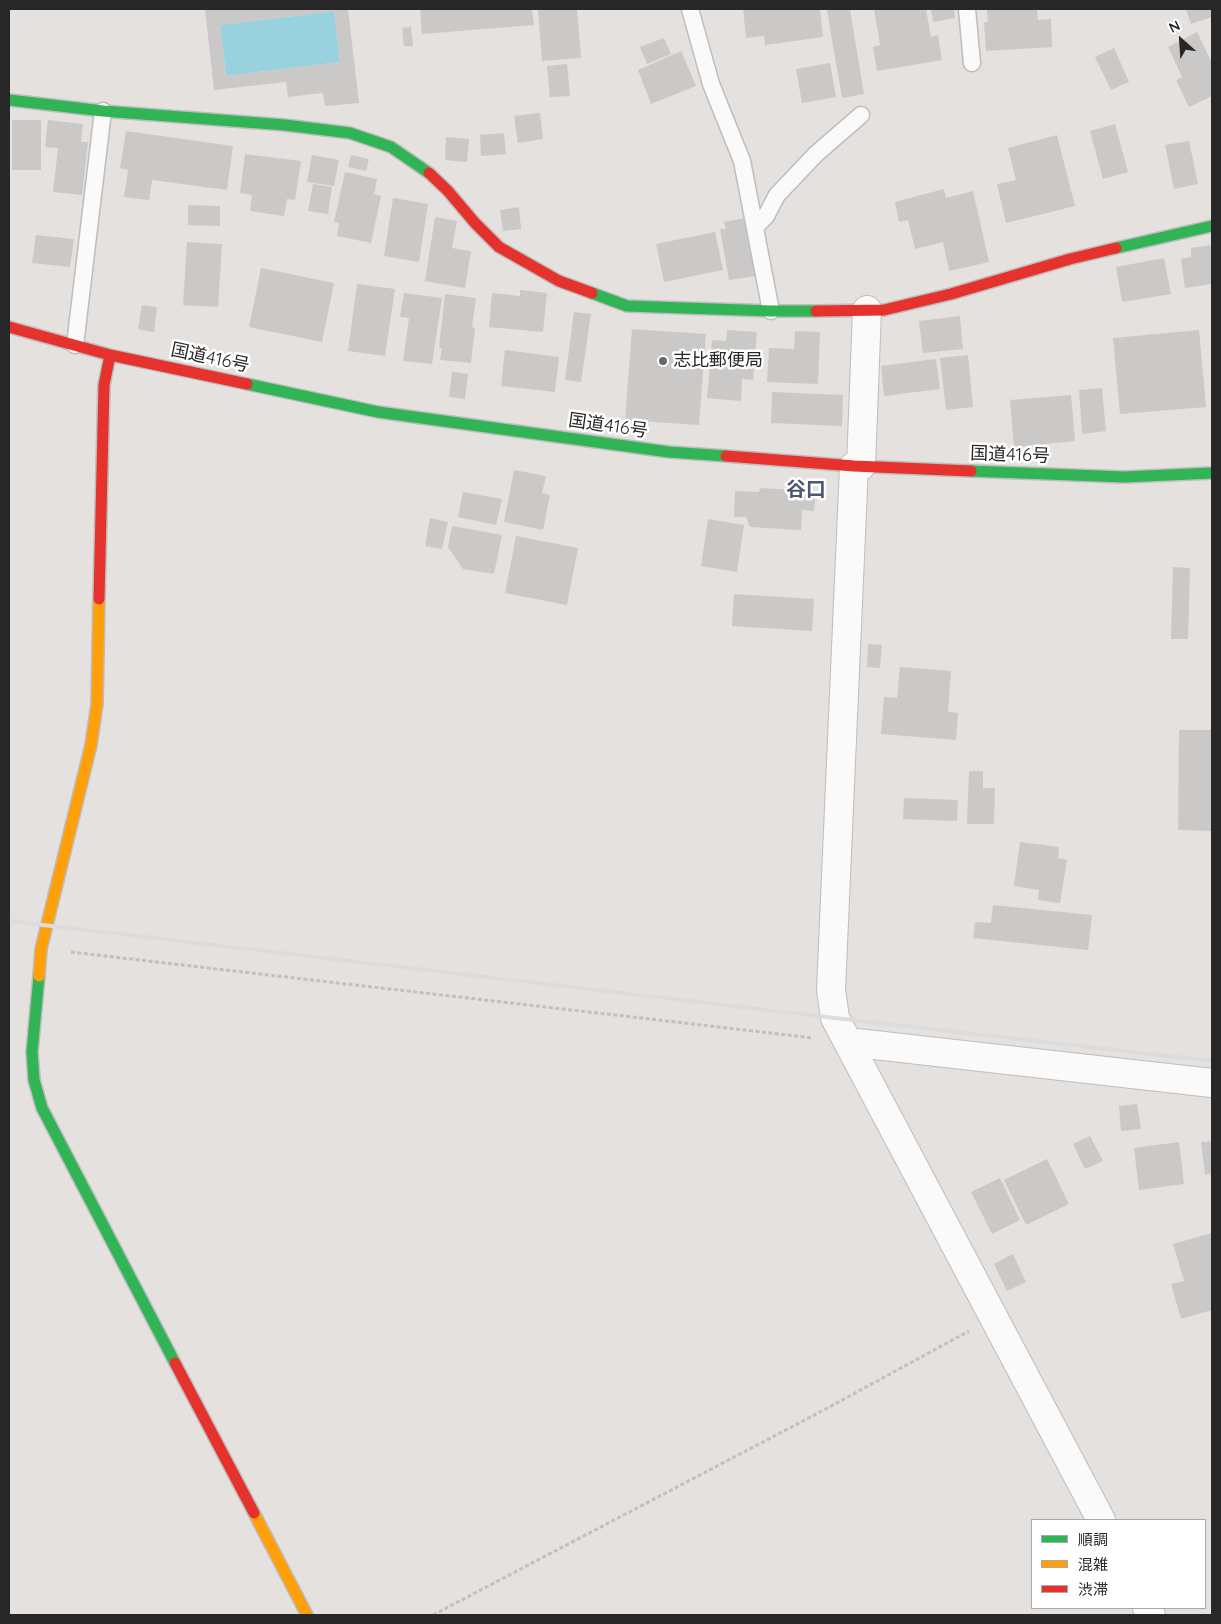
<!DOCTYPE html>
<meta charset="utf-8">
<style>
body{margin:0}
#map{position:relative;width:1221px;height:1624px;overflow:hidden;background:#e4e1de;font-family:Quicksand,"Noto Sans JP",sans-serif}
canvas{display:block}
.frame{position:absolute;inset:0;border:10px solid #272727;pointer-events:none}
.legend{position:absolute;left:1031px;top:1519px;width:175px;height:90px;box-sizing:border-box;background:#fff;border:1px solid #a9a9a9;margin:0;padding:6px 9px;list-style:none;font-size:15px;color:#272727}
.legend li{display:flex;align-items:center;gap:10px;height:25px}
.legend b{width:25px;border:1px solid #a9a9a9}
.north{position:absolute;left:1156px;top:15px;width:50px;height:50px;-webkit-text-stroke:4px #fff;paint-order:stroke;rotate:334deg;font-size:14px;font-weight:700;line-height:20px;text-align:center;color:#272727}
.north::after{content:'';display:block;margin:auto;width:18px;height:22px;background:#272727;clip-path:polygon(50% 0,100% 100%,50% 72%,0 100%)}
</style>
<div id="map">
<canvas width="1221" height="1624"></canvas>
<div class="frame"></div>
<ul class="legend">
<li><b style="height:6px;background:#30b455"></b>順調</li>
<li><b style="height:6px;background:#ff9f0a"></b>混雑</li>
<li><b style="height:6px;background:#e5322d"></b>渋滞</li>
</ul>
<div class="north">N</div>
</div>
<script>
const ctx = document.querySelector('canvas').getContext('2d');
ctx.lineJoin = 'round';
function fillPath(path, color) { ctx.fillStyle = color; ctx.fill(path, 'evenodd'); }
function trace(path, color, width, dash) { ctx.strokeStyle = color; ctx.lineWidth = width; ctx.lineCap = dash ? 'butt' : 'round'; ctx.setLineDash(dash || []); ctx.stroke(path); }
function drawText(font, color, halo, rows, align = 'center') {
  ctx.font = font + ' Quicksand,"Noto Sans JP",sans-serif'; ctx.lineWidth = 5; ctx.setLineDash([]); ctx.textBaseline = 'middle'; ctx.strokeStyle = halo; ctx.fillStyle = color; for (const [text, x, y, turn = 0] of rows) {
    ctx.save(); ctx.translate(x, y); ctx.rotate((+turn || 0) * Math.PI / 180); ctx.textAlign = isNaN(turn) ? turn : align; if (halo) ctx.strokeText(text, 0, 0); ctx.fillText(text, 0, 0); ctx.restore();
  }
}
const water = new Path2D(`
 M 334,11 L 340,62 L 226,76 L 220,25 Z`);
const building = new Path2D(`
 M 205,9 L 348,9 L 359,103 L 325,106 L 323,93 L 288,97 L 286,82 L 214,90 ZM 334,11 L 340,62 L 226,76 L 220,25 Z
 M 420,9 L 532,9 L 534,25 L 422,34 Z
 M 538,9 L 577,9 L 581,58 L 542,61 Z
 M 743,9 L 820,9 L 823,37 L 765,45 L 764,36 L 746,38 Z
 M 835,9 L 850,9 L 864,94 L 842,98 L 827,10 Z
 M 874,9 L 926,9 L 931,37 L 938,35 L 942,60 L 877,71 L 873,47 L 880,45 Z
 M 931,9 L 954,9 L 955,18 L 933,22 Z
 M 987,9 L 1037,9 L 1038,20 L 1051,19 L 1052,47 L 986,51 L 984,22 L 988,22 Z
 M 1186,9 L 1212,9 L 1212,17 L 1191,24 Z
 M 411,27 L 413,46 L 404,46 L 402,28 Z
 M 1197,32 L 1212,63 L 1212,96 L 1189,107 L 1176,80 L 1182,77 L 1168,47 Z
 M 664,38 L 671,54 L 647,64 L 640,47 Z
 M 1114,48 L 1129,82 L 1111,90 L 1095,57 Z
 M 681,51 L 696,86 L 651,104 L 638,70 Z
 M 830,63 L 836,97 L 802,103 L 796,69 Z
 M 567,64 L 570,96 L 550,97 L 547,66 Z
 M 540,113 L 543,139 L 518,143 L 514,116 Z
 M 12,120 L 41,120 L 41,170 L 12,170 Z
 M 48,120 L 83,124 L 81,142 L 88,142 L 82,195 L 53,192 L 58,148 L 45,147 Z
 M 1115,124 L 1128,172 L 1103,179 L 1090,131 Z
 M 126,131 L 233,146 L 227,190 L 152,180 L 149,200 L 124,197 L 128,170 L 120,168 Z
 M 504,133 L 506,154 L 481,156 L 480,135 Z
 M 1057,135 L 1075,206 L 1006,223 L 997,184 L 1016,180 L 1008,148 Z
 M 446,137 L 469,139 L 467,162 L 445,160 Z
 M 1189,141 L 1198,184 L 1174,189 L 1165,145 Z
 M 245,154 L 301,161 L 295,200 L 287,199 L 284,216 L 250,211 L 252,195 L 240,193 Z
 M 312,155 L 339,160 L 334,186 L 307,182 Z
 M 351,155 L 369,159 L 366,171 L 348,167 Z
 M 345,172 L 377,179 L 374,194 L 381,196 L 371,243 L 337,236 L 339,223 L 334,222 Z
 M 313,184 L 332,187 L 328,214 L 308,211 Z
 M 944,189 L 946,198 L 973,191 L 989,262 L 949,271 L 943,242 L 915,249 L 908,220 L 899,222 L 895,202 Z
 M 393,198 L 428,204 L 419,262 L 384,256 Z
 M 188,205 L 220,206 L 220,226 L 188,225 Z
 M 519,207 L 521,229 L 503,231 L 500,210 Z
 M 435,217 L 457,221 L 452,248 L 471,251 L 465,288 L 425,281 Z
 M 746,218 L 756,276 L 729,280 L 720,229 L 726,229 L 724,222 Z
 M 715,232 L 723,270 L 664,282 L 656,244 Z
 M 36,235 L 74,239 L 70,267 L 32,263 Z
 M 187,242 L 222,244 L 218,307 L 183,305 Z
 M 1212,245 L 1212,284 L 1185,288 L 1181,259 L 1191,257 L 1191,248 Z
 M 1164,258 L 1171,294 L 1122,302 L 1116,267 Z
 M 261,268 L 334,283 L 322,342 L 249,327 Z
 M 357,284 L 395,289 L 385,356 L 348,351 Z
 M 520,290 L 547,293 L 543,332 L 489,327 L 492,293 L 520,296 Z
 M 404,293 L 442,298 L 432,364 L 403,361 L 409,318 L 400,317 Z
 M 445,294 L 476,298 L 472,327 L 475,328 L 471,363 L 440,360 L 442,348 L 439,348 Z
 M 142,305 L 157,307 L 154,332 L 138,329 Z
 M 574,312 L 591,314 L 581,382 L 565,380 Z
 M 960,316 L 963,349 L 923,353 L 919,321 Z
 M 632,329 L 706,334 L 699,425 L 625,420 Z
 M 727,330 L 757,332 L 753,380 L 742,379 L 741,401 L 707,398 L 712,340 L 726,341 Z
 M 1199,330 L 1206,407 L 1120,414 L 1113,338 Z
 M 795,331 L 820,332 L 818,384 L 767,382 L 769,348 L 794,349 Z
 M 505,350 L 559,357 L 555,392 L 501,386 Z
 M 968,355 L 973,407 L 946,410 L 940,358 Z
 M 936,359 L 940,389 L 884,396 L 881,366 Z
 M 452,372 L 468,374 L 465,399 L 449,397 Z
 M 1102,388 L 1106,431 L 1082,434 L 1079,390 Z
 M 772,392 L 843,395 L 842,426 L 771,423 Z
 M 1071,395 L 1075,441 L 1014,447 L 1010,400 Z
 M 514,470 L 546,476 L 542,493 L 550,495 L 543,530 L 504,522 Z
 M 760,488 L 816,491 L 814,511 L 802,510 L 801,530 L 750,527 L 746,517 L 734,517 L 735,491 L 759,492 Z
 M 463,492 L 502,499 L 496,525 L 458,517 Z
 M 430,518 L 448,522 L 442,549 L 425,546 Z
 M 708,519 L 744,525 L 737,572 L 701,566 Z
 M 452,526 L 502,535 L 494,574 L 463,569 L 448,547 Z
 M 516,536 L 578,548 L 567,605 L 505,593 Z
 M 1173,567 L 1190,568 L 1188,639 L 1171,639 Z
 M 734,594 L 814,599 L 812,631 L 732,626 Z
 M 868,644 L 882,645 L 880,668 L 867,667 Z
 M 900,667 L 951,671 L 948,712 L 958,713 L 956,740 L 881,734 L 884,697 L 897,698 Z
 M 1179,730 L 1212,730 L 1212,831 L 1178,830 Z
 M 969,771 L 983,771 L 983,788 L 995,788 L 994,824 L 967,824 Z
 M 904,798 L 958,800 L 957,821 L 903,819 Z
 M 1020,842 L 1059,847 L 1058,858 L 1067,860 L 1060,903 L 1038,900 L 1039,890 L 1014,886 Z
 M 993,905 L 1092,915 L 1088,950 L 973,938 L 975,922 L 991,923 Z
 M 1137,1104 L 1141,1129 L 1121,1131 L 1119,1106 Z
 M 1090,1136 L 1103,1161 L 1085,1169 L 1073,1144 Z
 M 1212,1141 L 1212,1173 L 1205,1175 L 1201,1142 Z
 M 1179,1142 L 1184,1184 L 1139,1190 L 1134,1148 Z
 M 1047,1159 L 1069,1204 L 1026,1225 L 1004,1180 Z
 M 1000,1178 L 1020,1220 L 992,1234 L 971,1192 Z
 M 1212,1233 L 1212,1310 L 1181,1319 L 1171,1284 L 1184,1281 L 1173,1244 Z
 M 1013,1254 L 1026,1282 L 1007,1291 L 994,1264 Z`);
const path = new Path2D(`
 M 71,952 L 813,1038
 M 433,1615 L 822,1411 L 969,1331`);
const lane = new Path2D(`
 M 690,9 L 711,84 L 742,161 L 771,311
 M 967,9 L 972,63
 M 755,227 L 766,216 L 777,195 L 816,154 L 861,115
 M 75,345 L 103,111`);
const street = new Path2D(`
 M 854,466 L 831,990 L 835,1018 L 1101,1520
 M 861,466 L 867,310
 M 848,1042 L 1212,1083
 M 1147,1608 L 1151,1615`);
const fast = new Path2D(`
 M 9,100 L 103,111 L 285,125 L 350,133 L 391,147 L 429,173
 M 1116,248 L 1212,226
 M 592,293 L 627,306 L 771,311 L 816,311
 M 247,384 L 378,412 L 669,452 L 726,456
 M 971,471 L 1124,477 L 1212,473
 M 39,976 L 32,1052 L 34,1080 L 42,1108 L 175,1363`);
const slow = new Path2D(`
 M 39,976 L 41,949 L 91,745 L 97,704 L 99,599
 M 254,1513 L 307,1615`);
const jam = new Path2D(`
 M 429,173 L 448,191 L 475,223 L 499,247 L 559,281 L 592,293
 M 816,311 L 884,310 L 951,294 L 1070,259 L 1116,248
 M 9,327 L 110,355 L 247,384
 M 726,456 L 854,466 L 971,471
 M 99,599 L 104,385 L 110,355
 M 175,1363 L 254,1513`);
const rail = new Path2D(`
 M 9,921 L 835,1018 L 1212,1061`);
const markers = [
 [663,361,5,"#696867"]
];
const streetNames = [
 ["国道416号",210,358,12],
 ["国道416号",608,426,8],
 ["国道416号",1010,455,2]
];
const poiNames = [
 ["志比郵便局",673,361]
];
const quarterNames = [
 ["谷口",806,490]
];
fillPath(water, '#98d2de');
fillPath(building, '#cbc9c7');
trace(lane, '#bebdbe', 19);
trace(street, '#bebdbe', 30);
trace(fast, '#bebdbe', 14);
trace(slow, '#bebdbe', 14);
trace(jam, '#bebdbe', 14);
trace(path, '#c1c0c0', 3, [4, 2.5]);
trace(lane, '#fbfafa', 16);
trace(street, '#fbfafa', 28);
trace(fast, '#30b455', 11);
trace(slow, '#ff9f0a', 11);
trace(jam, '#e5322d', 11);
trace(rail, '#dcdcdd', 4);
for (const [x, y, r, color] of markers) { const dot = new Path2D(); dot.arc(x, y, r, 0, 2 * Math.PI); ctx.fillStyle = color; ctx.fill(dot); trace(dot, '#fff', 2); }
drawText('18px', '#272727', '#fff', streetNames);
drawText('18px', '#272727', '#fff', poiNames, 'left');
drawText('bold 20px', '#4d5771', '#fff', quarterNames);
</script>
